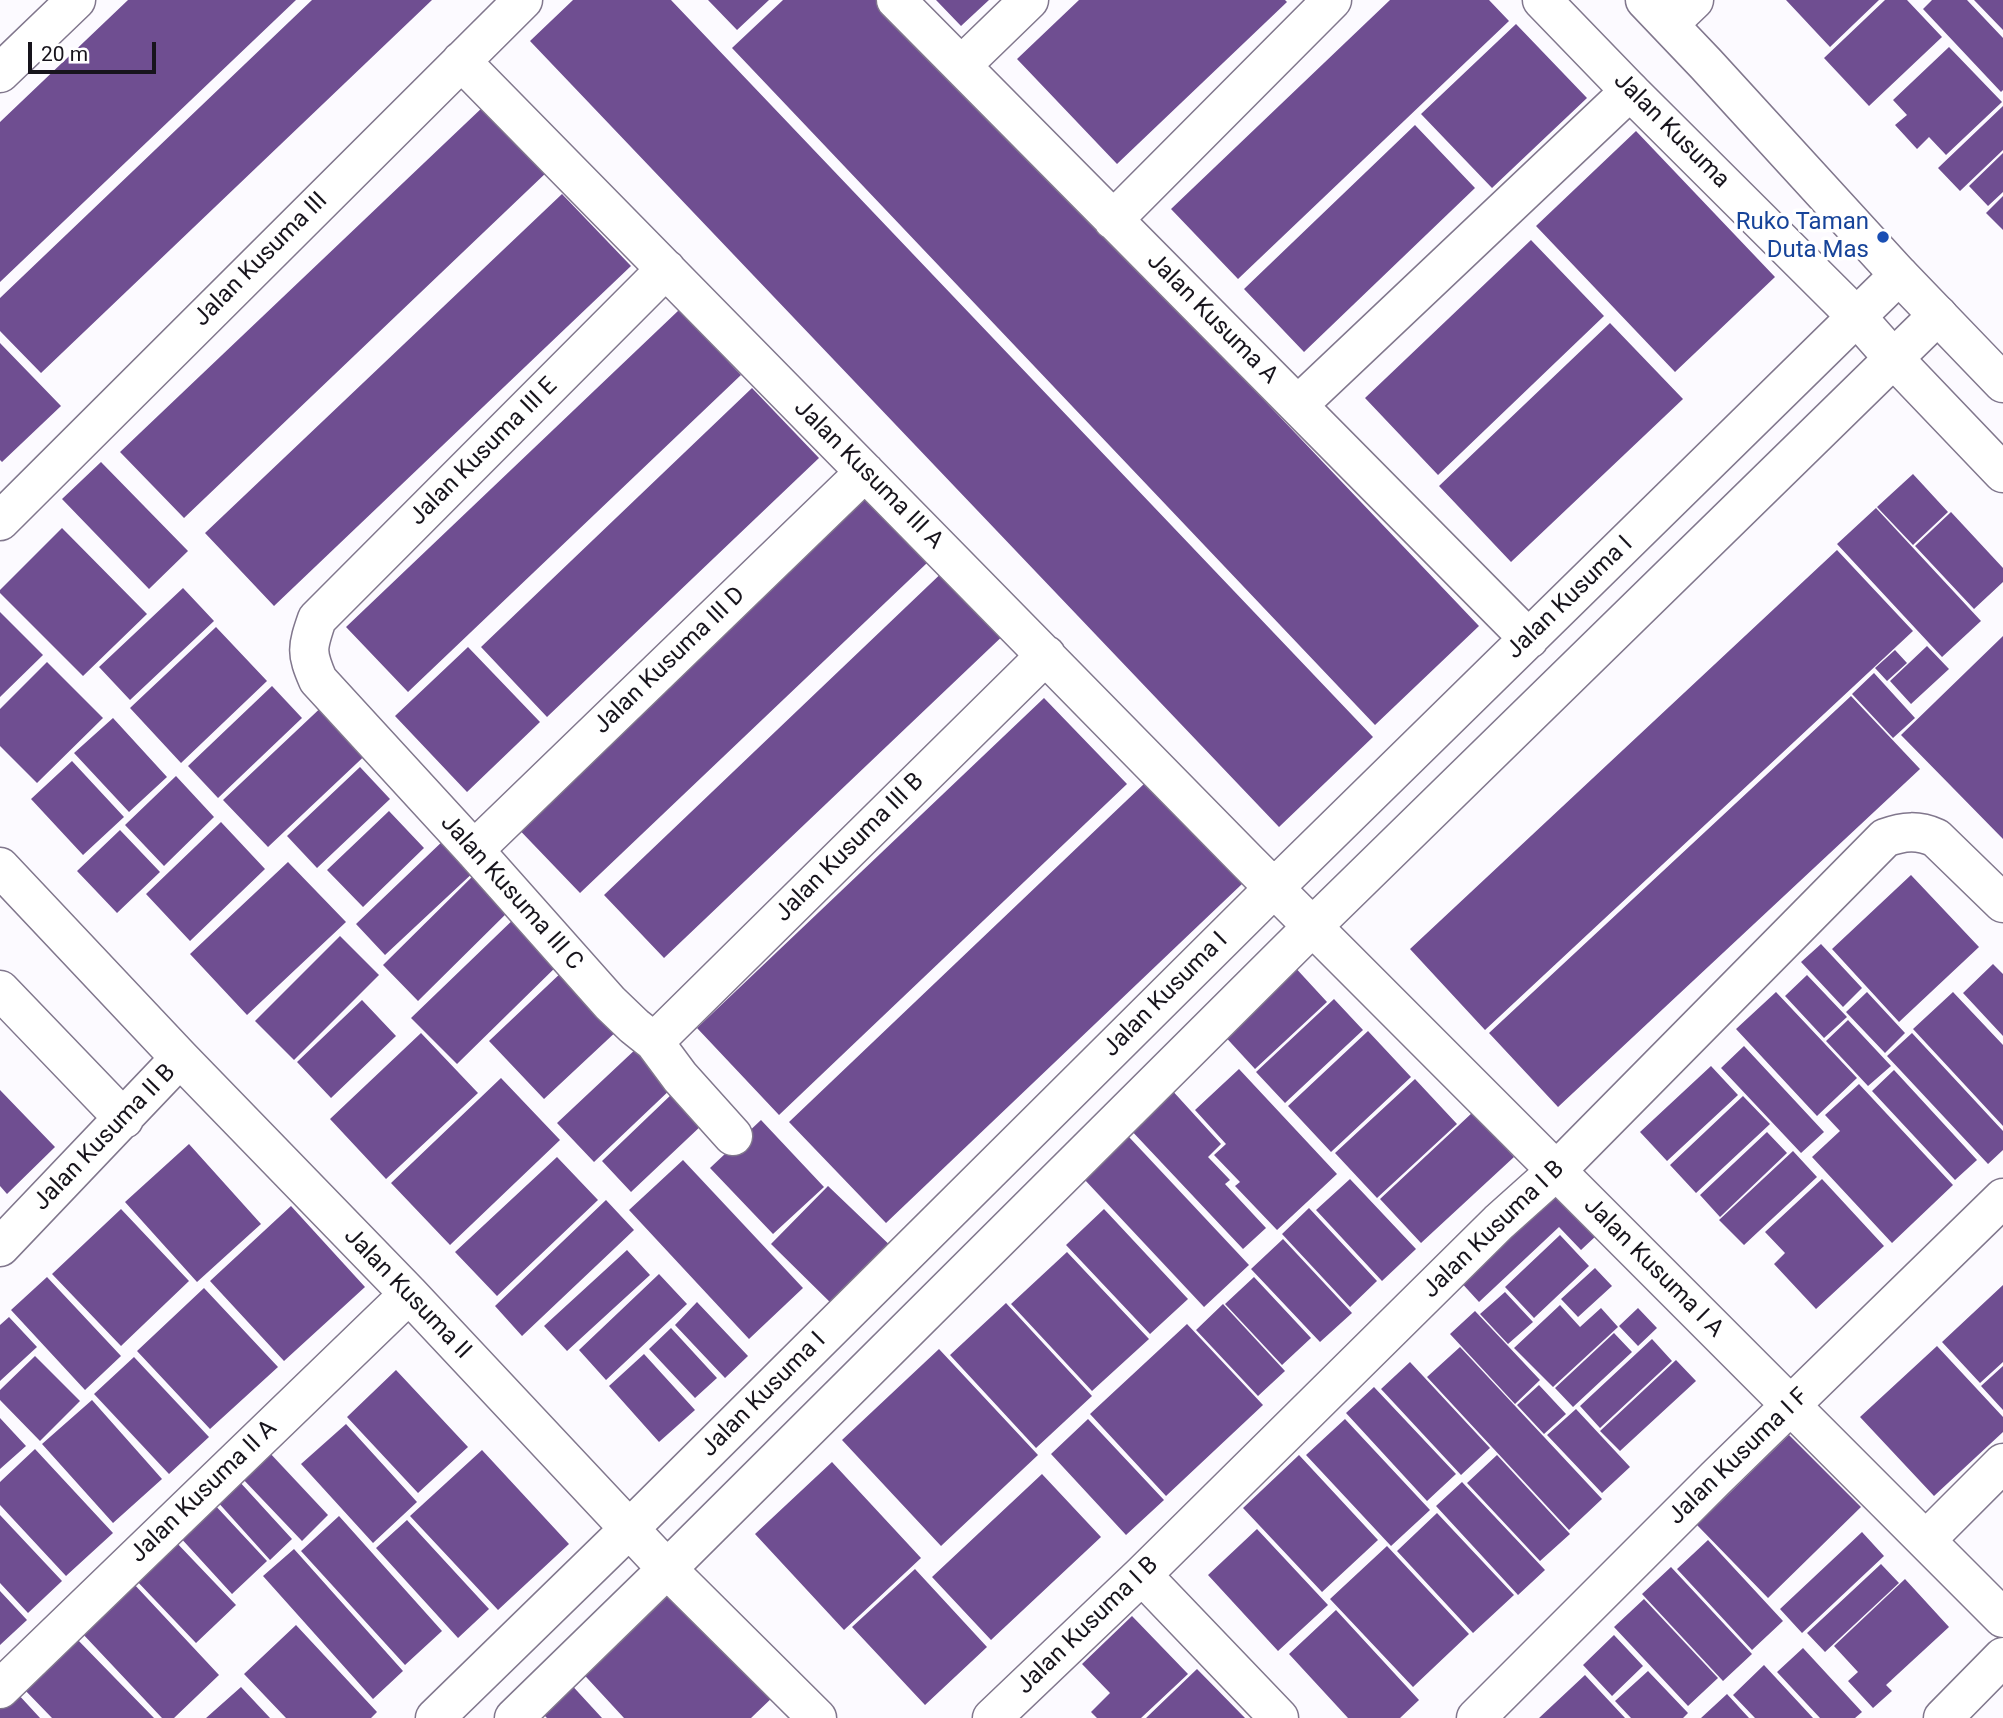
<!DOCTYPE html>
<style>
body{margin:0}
#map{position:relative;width:2003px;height:1718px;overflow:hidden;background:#fcfaff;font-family:Roboto,sans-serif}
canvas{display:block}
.scale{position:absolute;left:28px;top:42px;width:128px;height:32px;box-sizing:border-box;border:4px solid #17141c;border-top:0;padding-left:9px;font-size:21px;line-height:24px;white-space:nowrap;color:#17141c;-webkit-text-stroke:5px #fff;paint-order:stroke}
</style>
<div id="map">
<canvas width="2003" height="1718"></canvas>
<div class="scale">20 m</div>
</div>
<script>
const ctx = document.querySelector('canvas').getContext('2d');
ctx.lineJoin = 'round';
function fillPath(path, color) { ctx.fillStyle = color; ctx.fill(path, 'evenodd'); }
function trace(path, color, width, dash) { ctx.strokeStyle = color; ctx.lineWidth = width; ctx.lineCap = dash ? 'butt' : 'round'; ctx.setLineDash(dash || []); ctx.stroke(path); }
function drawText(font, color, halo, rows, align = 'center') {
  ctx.font = font + ' Roboto,sans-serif'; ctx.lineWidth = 7; ctx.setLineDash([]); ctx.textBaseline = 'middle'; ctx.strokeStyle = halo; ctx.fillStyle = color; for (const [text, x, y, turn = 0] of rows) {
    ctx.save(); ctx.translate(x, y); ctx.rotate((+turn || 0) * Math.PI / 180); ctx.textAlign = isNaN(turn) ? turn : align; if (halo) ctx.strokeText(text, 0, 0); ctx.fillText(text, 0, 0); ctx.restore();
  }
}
const building = new Path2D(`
 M 128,0 L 296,0 L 0,282 L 0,122 Z
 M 312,0 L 432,0 L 41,373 L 0,331 L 0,298 Z
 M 573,0 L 671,0 L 1373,737 L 1279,827 L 530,41 Z
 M 708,0 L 769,0 L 737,30 Z
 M 783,0 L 883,0 L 1479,626 L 1375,725 L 732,48 Z
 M 936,0 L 989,0 L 961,26 Z
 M 1079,0 L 1285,0 L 1287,2 L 1117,164 L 1017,59 Z
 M 1390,0 L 1489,0 L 1509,21 L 1238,279 L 1171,209 Z
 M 1786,0 L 1879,0 L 1830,47 Z
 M 1885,0 L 1907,0 L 1942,37 L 1869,106 L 1824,58 Z
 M 1932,0 L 1967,0 L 2003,38 L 2003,90 L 2001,92 L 1923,9 Z
 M 1974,0 L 2003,0 L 2003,30 Z
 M 1516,24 L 1587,98 L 1492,188 L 1421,114 Z
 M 1949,47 L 2002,102 L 1946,155 L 1929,137 L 1917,149 L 1895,125 L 1907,115 L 1893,100 Z
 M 485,105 L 548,171 L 184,518 L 120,452 Z
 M 2003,106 L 2003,150 L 1960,191 L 1938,168 Z
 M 1415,125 L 1475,188 L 1304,352 L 1244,289 Z
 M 1636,131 L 1775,277 L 1675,372 L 1536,226 Z
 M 2003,153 L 2003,192 L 1988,206 L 1969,186 Z
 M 562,194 L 631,266 L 274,606 L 205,533 Z
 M 2003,196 L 2003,230 L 1986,213 Z
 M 1531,240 L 1604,316 L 1438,475 L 1365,398 Z
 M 679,310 L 741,375 L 408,692 L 346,627 Z
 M 1610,323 L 1683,399 L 1511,562 L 1439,486 Z
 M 0,343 L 61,406 L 2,462 L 0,460 Z
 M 752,388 L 819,458 L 547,717 L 481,647 Z
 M 101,462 L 188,551 L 149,589 L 62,499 Z
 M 1913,474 L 1948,512 L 1913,545 L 1877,507 Z
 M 856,487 L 927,563 L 580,893 L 508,818 Z
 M 1876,508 L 1981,621 L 1942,657 L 1837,544 Z
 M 1951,512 L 2003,568 L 2003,582 L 1974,609 L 1915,546 Z
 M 62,528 L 147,614 L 83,676 L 0,593 L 0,590 Z
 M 1837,550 L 1913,631 L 1485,1030 L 1410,949 Z
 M 950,565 L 1010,629 L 664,958 L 604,895 Z
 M 183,588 L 214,621 L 130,700 L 99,667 Z
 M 0,612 L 43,655 L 0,697 Z
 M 216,627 L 267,681 L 181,763 L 130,708 Z
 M 2003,636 L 2003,839 L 1901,735 Z
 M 1927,646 L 1949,669 L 1911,704 L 1890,681 Z
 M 468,647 L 540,722 L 467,792 L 395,716 Z
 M 1895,650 L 1907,663 L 1887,681 L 1875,668 Z
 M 47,662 L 103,718 L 37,783 L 0,746 L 0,709 Z
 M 1874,673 L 1915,718 L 1893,738 L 1852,694 Z
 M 272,686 L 302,718 L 218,798 L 188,766 Z
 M 1851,696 L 1920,769 L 1558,1107 L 1489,1033 Z
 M 1044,698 L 1127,784 L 779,1115 L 697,1028 Z
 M 329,700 L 374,747 L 268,847 L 223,800 Z
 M 113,718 L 167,777 L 129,812 L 74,753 Z
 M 72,761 L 124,817 L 83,855 L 31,799 Z
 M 360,767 L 390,799 L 317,868 L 287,836 Z
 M 176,776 L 214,817 L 164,866 L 125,825 Z
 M 1146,782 L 1242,884 L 886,1223 L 789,1122 Z
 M 389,811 L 424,848 L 363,907 L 327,870 Z
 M 221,822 L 265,869 L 190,941 L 146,894 Z
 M 120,830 L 160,872 L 117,913 L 77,871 Z
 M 447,837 L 477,869 L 385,955 L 356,924 Z
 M 288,862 L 346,922 L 247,1015 L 190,954 Z
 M 478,871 L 514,906 L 418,1001 L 383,965 Z
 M 1911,875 L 1979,947 L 1899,1022 L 1832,949 Z
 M 520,913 L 564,959 L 457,1064 L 411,1018 Z
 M 340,936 L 379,975 L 294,1060 L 255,1021 Z
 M 1821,944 L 1862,988 L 1843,1007 L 1801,962 Z
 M 1292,964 L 1327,1002 L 1255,1069 L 1220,1031 Z
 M 1993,964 L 2003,974 L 2003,1036 L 1963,993 Z
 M 564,970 L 620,1028 L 544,1099 L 489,1041 Z
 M 1807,975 L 1847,1017 L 1824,1038 L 1785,996 Z
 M 1776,992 L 1857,1078 L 1817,1116 L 1736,1029 Z
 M 1867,992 L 1905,1033 L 1885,1053 L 1846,1012 Z
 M 1953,992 L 2003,1045 L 2003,1126 L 1913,1029 Z
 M 1334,999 L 1363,1030 L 1285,1103 L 1256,1072 Z
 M 362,1000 L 396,1036 L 331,1098 L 297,1062 Z
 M 1848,1020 L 1891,1066 L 1868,1086 L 1826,1041 Z
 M 1368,1031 L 1411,1077 L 1331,1152 L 1288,1106 Z
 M 421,1033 L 478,1093 L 386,1179 L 330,1119 Z
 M 1912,1033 L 2003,1131 L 2003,1150 L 1988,1164 L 1887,1056 Z
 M 1744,1046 L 1824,1132 L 1801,1153 L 1721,1068 Z
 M 638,1047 L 674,1086 L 594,1162 L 557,1123 Z
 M 1711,1066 L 1738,1095 L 1667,1161 L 1640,1132 Z
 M 1239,1069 L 1337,1174 L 1277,1230 L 1235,1186 L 1240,1182 L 1214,1155 L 1226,1144 L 1195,1110 Z
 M 1894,1070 L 1977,1160 L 1955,1180 L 1872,1091 Z
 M 501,1078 L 560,1140 L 450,1245 L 391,1183 Z
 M 1415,1079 L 1457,1124 L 1377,1198 L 1335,1153 Z
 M 1859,1084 L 1953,1185 L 1892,1243 L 1812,1157 L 1840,1131 L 1825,1115 Z
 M 1170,1088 L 1221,1144 L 1208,1157 L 1230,1180 L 1225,1184 L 1266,1228 L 1243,1249 L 1128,1127 Z
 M 0,1090 L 55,1147 L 7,1194 L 0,1186 Z
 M 673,1093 L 703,1124 L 631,1192 L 602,1161 Z
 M 1743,1096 L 1770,1124 L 1696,1193 L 1670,1165 Z
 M 1473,1112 L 1514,1157 L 1421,1243 L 1380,1199 Z
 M 761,1120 L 824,1187 L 773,1234 L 710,1168 Z
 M 1767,1132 L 1787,1153 L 1720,1217 L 1700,1195 Z
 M 1129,1137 L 1249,1265 L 1204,1307 L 1084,1179 Z
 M 189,1144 L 261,1224 L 197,1282 L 125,1202 Z
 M 1793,1151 L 1817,1177 L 1744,1245 L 1719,1220 Z
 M 557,1157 L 598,1200 L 497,1296 L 455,1252 Z
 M 683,1160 L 803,1288 L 749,1339 L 629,1210 Z
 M 1350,1179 L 1416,1249 L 1382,1281 L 1316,1210 Z
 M 1822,1179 L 1884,1246 L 1816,1309 L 1774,1264 L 1785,1253 L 1765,1232 Z
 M 828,1186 L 896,1251 L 838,1310 L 771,1244 Z
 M 1555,1190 L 1597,1235 L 1581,1250 L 1559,1227 L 1479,1302 L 1458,1279 Z
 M 606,1200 L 634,1230 L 522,1336 L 495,1306 Z
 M 291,1206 L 365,1287 L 284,1361 L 210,1281 Z
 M 1309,1208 L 1377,1281 L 1350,1307 L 1282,1234 Z
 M 121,1209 L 189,1281 L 121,1346 L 52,1274 Z
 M 1104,1209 L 1188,1299 L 1150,1334 L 1066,1245 Z
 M 1560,1235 L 1589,1266 L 1534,1318 L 1505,1287 Z
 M 1283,1239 L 1352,1313 L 1320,1342 L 1251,1269 Z
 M 627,1250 L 650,1275 L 567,1351 L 544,1326 Z
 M 1067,1252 L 1149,1339 L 1092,1391 L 1011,1304 Z
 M 1595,1268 L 1612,1286 L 1578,1317 L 1561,1299 Z
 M 659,1274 L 687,1304 L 606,1380 L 579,1350 Z
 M 47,1277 L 121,1356 L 85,1390 L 11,1310 Z
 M 1254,1277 L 1311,1338 L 1282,1365 L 1225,1304 Z
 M 2003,1285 L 2003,1362 L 1980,1383 L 1942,1342 Z
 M 204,1288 L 278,1367 L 210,1429 L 137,1351 Z
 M 1505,1292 L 1533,1322 L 1508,1344 L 1480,1314 Z
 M 697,1302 L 748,1356 L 725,1378 L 675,1325 Z
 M 1006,1303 L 1092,1396 L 1036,1448 L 950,1355 Z
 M 1223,1304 L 1285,1371 L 1258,1396 L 1196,1330 Z
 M 1560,1305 L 1580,1327 L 1601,1308 L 1618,1327 L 1553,1387 L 1514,1348 Z
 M 1638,1308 L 1657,1328 L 1638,1346 L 1619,1326 Z
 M 1475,1311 L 1540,1380 L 1515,1404 L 1450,1334 Z
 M 9,1317 L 37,1347 L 0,1381 L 0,1325 Z
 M 1187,1324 L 1263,1405 L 1166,1496 L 1090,1414 Z
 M 671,1328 L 717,1378 L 695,1398 L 649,1349 Z
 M 1614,1333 L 1632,1352 L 1573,1407 L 1555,1388 Z
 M 1652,1339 L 1672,1361 L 1600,1428 L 1580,1406 Z
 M 1937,1346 L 2003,1417 L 2003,1432 L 1934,1496 L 1860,1417 Z
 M 1460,1347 L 1602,1499 L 1569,1530 L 1427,1377 Z
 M 939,1349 L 1038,1455 L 941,1546 L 842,1440 Z
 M 644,1354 L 695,1410 L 659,1442 L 609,1386 Z
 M 35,1356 L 80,1401 L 40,1441 L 0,1400 L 0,1390 Z
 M 134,1357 L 209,1437 L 169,1474 L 94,1394 Z
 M 1676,1360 L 1696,1381 L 1620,1451 L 1600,1431 Z
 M 1410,1362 L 1490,1448 L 1461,1475 L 1381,1389 Z
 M 2003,1366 L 2003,1410 L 1981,1386 Z
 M 396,1370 L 468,1447 L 418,1493 L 347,1417 Z
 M 1539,1385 L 1566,1414 L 1544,1434 L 1517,1405 Z
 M 1374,1387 L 1456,1474 L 1427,1501 L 1346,1413 Z
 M 92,1400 L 162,1479 L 113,1523 L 42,1444 Z
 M 1576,1409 L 1630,1467 L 1602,1493 L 1547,1435 Z
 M 0,1418 L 26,1446 L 0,1469 Z
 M 1088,1419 L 1164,1500 L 1126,1535 L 1051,1454 Z
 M 1345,1419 L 1430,1510 L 1391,1546 L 1306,1455 Z
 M 346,1424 L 417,1502 L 373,1543 L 301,1464 Z
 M 1789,1435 L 1861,1507 L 1768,1598 L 1697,1525 Z
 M 35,1449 L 113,1533 L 66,1576 L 0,1505 L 0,1482 Z
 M 482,1450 L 569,1544 L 498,1610 L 410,1516 Z
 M 268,1451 L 328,1515 L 302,1541 L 241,1477 Z
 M 1299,1455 L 1378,1540 L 1322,1592 L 1243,1508 Z
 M 1497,1455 L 1570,1534 L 1540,1561 L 1467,1483 Z
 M 832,1462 L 921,1558 L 844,1630 L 755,1534 Z
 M 1042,1474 L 1101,1537 L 991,1640 L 932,1577 Z
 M 238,1480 L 292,1539 L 270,1560 L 216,1500 Z
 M 1462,1482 L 1545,1570 L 1518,1595 L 1436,1506 Z
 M 213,1503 L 267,1561 L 232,1594 L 178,1535 Z
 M 1437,1513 L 1514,1595 L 1473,1633 L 1397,1551 Z
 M 0,1515 L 62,1581 L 28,1613 L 0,1583 Z
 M 339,1516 L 442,1631 L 405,1665 L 301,1551 Z
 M 407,1520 L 489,1609 L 458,1638 L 376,1548 Z
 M 1257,1529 L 1328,1605 L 1278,1651 L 1208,1575 Z
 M 1862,1532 L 1884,1556 L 1802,1633 L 1780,1609 Z
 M 174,1540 L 236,1605 L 196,1643 L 134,1578 Z
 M 1708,1540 L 1783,1621 L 1752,1650 L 1677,1569 Z
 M 1387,1546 L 1469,1634 L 1413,1687 L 1330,1599 Z
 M 294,1549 L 403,1671 L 373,1699 L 263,1576 Z
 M 1881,1564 L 1899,1583 L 1825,1652 L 1807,1633 Z
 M 1671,1567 L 1752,1654 L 1723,1681 L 1642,1594 Z
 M 915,1569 L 987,1647 L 925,1705 L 852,1627 Z
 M 669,1579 L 776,1694 L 751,1718 L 624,1718 L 576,1666 Z
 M 1905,1579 L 1949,1627 L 1886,1685 L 1892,1691 L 1873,1708 L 1848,1681 L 1858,1672 L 1834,1646 Z
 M 133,1583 L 219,1675 L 174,1718 L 162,1718 L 81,1632 Z
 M 0,1591 L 27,1620 L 0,1645 Z
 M 1644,1599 L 1718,1678 L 1688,1706 L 1614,1627 Z
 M 1336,1610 L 1419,1700 L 1400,1718 L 1348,1718 L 1289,1654 Z
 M 1132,1616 L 1188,1674 L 1141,1718 L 1097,1718 L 1091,1712 L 1110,1693 L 1082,1664 Z
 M 296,1625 L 377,1712 L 371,1718 L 286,1718 L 244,1674 Z
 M 1614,1635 L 1643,1666 L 1612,1696 L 1583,1665 Z
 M 74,1636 L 154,1718 L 52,1718 L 22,1687 Z
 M 1803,1648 L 1862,1712 L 1855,1718 L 1820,1718 L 1777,1672 Z
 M 1764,1665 L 1813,1718 L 1755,1718 L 1733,1695 Z
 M 1197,1669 L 1245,1718 L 1146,1718 Z
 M 1648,1671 L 1688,1713 L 1683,1718 L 1631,1718 L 1615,1701 Z
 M 1585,1675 L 1625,1718 L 1539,1718 Z
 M 567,1680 L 602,1718 L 547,1718 L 537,1708 Z
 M 241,1687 L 270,1718 L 206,1718 Z
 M 17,1693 L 40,1718 L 0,1718 L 0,1709 Z
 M 1727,1694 L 1749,1718 L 1701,1718 Z`);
const minor = new Path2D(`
 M 896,0 L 1529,639
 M 1669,24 L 1694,0
 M 461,61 L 1249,863 L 2003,1618
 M 962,65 L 1029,0
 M 0,73 L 76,0
 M 1113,220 L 1332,0
 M 666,269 L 317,619 C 307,648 306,652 318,680 L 474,850 L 610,1003 L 634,1026 L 654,1042 L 680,1077 L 733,1136
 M 1298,405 L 1630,91
 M 0,521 L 523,0
 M 474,850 L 865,472
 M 0,867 L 180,1058 L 409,1294 L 667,1569 L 817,1718
 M 0,990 L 124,1119
 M 654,1042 L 1046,655
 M 0,1247 L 180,1058
 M 1926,1540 L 2003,1463
 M 1142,1575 L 1279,1718
 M 0,1689 L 409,1294
 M 435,1718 L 630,1528 L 1274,888 L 1899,275
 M 514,1718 L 667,1569 L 1313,926 L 1938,315
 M 992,1718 L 1142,1575 L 1499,1222 L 1556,1171 L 1885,838 C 1904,831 1918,830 1936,838 L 2003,903
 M 1476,1718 L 1716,1478 L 2003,1198
 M 1943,1718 L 2003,1657`);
const tertiary = new Path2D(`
 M 1542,0 L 1630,91 L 1856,316 L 1894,359 L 2003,473
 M 1645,0 L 1706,64 L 1899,275 L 2003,383`);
const markers = [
 [1883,237,7,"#1a4fb4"]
];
const streetNames = [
 ["Jalan Kusuma",1671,131,45],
 ["Jalan Kusuma III",261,260,-45],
 ["Jalan Kusuma A",1212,319,45],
 ["Jalan Kusuma III E",484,452,-45],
 ["Jalan Kusuma III A",868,475,45],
 ["Jalan Kusuma I",1570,598,-44],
 ["Jalan Kusuma III D",670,661,-44],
 ["Jalan Kusuma III B",850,848,-45],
 ["Jalan Kusuma III C",511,893,48],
 ["Jalan Kusuma I",1166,995,-45],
 ["Jalan Kusuma II B",105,1138,-46],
 ["Jalan Kusuma I B",1494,1230,-44],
 ["Jalan Kusuma I A",1653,1268,45],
 ["Jalan Kusuma II",407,1294,46],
 ["Jalan Kusuma I",764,1395,-45],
 ["Jalan Kusuma I F",1739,1457,-44],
 ["Jalan Kusuma II A",204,1492,-44],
 ["Jalan Kusuma I B",1088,1626,-44]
];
const transitNames = [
 ["Ruko Taman",1869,223],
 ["Duta Mas",1869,251]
];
fillPath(building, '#6f4e91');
trace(minor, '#81778d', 41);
trace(tertiary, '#81778d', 41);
trace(minor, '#fff', 38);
trace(tertiary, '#fff', 38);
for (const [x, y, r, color] of markers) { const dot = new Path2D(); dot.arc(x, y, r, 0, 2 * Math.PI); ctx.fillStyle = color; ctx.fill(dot); trace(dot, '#fff', 2.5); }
drawText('24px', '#17141c', '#fff', streetNames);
drawText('24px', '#164399', '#fff', transitNames, 'right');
</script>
